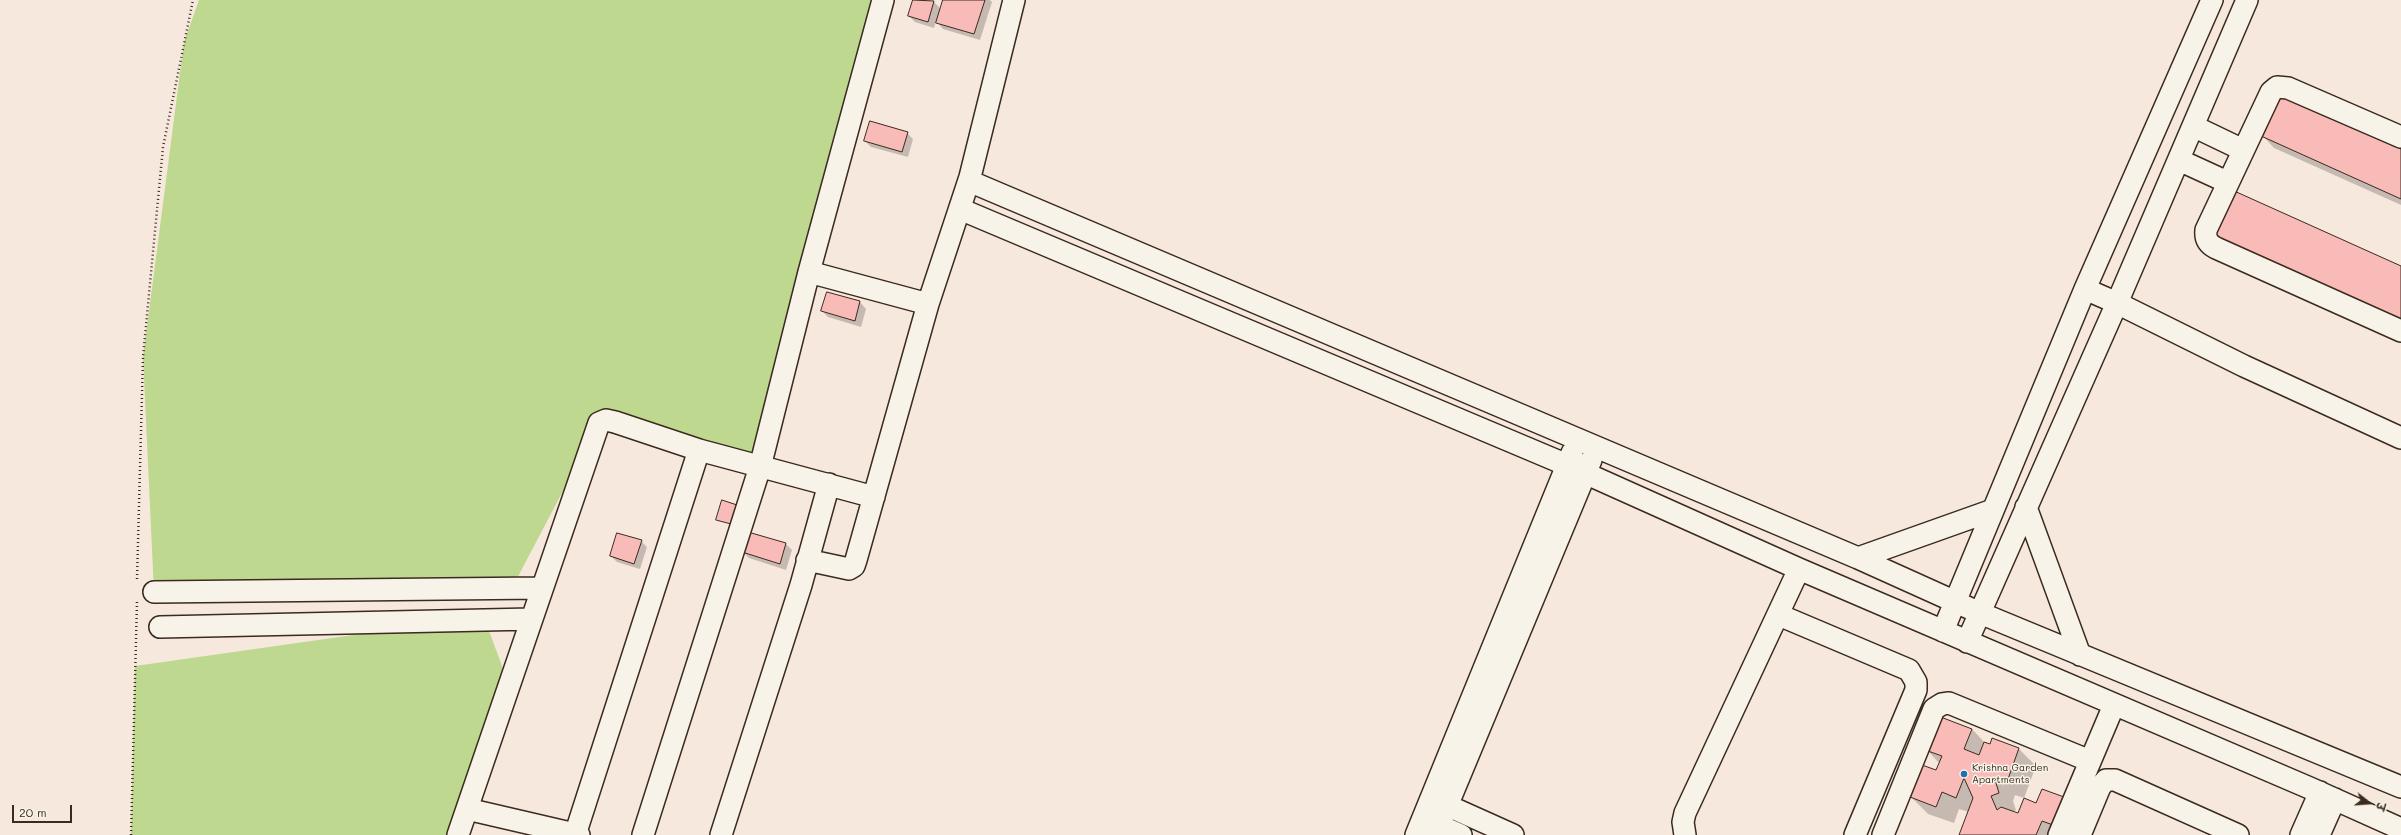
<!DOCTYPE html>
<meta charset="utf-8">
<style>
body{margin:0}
#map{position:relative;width:2401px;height:835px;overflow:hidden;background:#f7e8de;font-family:Mali,"Playpen Sans Deva",sans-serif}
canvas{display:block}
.north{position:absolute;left:2349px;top:783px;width:40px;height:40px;-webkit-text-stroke:3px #f7f3e8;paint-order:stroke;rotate:107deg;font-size:11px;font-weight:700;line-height:16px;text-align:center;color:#3b2a1e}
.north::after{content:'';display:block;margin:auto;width:14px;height:18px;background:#3b2a1e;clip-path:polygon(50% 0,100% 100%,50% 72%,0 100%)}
.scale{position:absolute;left:12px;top:805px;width:60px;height:18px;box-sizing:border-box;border:2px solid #3b2a1e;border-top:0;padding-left:5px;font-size:12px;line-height:14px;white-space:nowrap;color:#3b2a1e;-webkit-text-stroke:3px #f7f3e8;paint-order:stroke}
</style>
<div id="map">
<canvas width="2401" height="835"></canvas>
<div class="north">उ</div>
<div class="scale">20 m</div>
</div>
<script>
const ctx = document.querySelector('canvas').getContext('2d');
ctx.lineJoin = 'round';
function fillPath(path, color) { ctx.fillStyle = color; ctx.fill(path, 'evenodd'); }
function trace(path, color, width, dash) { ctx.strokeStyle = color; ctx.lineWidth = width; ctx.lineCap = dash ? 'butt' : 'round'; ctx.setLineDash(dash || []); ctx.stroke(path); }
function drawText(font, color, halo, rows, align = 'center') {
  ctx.font = font + ' Mali,sans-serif'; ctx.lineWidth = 3; ctx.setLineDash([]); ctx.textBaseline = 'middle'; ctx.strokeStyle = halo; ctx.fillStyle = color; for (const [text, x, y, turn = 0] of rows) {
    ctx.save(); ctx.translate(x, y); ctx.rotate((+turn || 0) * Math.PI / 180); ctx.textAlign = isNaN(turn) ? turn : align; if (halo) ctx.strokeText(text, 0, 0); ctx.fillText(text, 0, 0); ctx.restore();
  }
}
const green = new Path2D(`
 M 199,0 L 871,0 L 760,467 L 595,430 L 512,588 L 154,592 L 143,357 L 184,42 Z
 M 485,620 L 509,685 L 458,835 L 131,835 L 135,666 L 452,621 Z`);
const shadow = new Path2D(`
 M 914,0 L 934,2 L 941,9 L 944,0 L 990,0 L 992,2 L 980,40 L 943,29 L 936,21 L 934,28 L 915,22 L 909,16 Z
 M 907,133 L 913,139 L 908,157 L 871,147 L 865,141 Z
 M 2262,135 L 2401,150 L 2401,205 L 2274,148 Z
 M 827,293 L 860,302 L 866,309 L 861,327 L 828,317 L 822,311 Z
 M 723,501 L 734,526 L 718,519 Z
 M 641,541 L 647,547 L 640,569 L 617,562 L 611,556 Z
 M 786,544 L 792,550 L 786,570 L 749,558 L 743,552 Z
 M 1972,729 L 1985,743 L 1990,745 L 1992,739 L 2019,749 L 2036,766 L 2024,798 L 2015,795 L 2013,801 L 2016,810 L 2012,812 L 2018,815 L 2024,799 L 2073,835 L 1960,835 L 1969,812 L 1959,809 L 1954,823 L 1928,814 L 1911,797 L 1937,771 L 1940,764 L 1926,749 Z`);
const building = new Path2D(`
 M 913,0 L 934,1 L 928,22 L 908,16 Z
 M 943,0 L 985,0 L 974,34 L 936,23 Z
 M 2280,94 L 2401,149 L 2401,199 L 2261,136 Z
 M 870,121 L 908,132 L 902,152 L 864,141 Z
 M 2232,190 L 2401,266 L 2401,321 L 2212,235 Z
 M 827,292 L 860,301 L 855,321 L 821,311 Z
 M 722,500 L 737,505 L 731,524 L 716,520 Z
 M 748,532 L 786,543 L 780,564 L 742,552 Z
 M 617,533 L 642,540 L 634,564 L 610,556 Z
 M 1938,716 L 1972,729 L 1964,749 L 1979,755 L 1984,742 L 1990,744 L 1992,738 L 2019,748 L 2007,782 L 1997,778 L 1996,783 L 1999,793 L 1991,796 L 1997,810 L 2001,807 L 2018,813 L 2024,798 L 2036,803 L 2042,789 L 2064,797 L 2053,825 L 2042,821 L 2036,835 L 1959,835 L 1973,798 L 1964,778 L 1956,798 L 1942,792 L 1936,807 L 1910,797 L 1922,765 L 1936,770 L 1942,756 L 1925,750 Z`);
const path = new Path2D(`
 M 137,579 L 143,357 L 163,147 L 193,0
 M 131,835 L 137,602`);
const minor = new Path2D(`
 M 2193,126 L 2243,150
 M 2401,137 L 2288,88 L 2277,87 L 2271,92 L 2206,230 C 2205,239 2208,244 2216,248 L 2401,331
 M 2179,160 L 2227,182
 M 969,181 L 1858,558 L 1980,613 L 2401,787
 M 960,209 L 1567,465 L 1799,569 L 2312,789 L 2401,829
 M 809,272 L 928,304
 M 2085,289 L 2117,303 L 2244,366 L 2401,438
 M 2026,507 L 2080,655
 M 1858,558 L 1993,510
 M 807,560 L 849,569 L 854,566 L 856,560 L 928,304 L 970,177 L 1014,0
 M 154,592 L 541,588
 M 1779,615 L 1909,670 L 1916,682 L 1916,690 L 1855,835
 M 160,627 L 531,619
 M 1943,631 L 2085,289 L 2212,0
 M 1967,642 L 2117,303 L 2247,0
 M 1435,800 L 1513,835
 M 467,809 L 579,835
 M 1427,820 L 1461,835
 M 458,835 L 599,423 L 606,420 L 615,422 L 699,450
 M 575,835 L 699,450 L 874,497
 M 643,835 L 760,467 L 809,272 L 883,0
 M 721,835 L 801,585 L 829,484
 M 1416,835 L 1572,453
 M 1435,835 L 1591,460
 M 1685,835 L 1683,822 L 1685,813 L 1799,569
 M 1883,835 L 1934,709 L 1942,704 L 1949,703 L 2090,761
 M 2059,835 L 2114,705
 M 2080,835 L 2100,787 L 2106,780 L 2115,780 L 2238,835
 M 2301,835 L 2320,792
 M 2319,835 L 2335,799`);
const markers = [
 [1964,774,4,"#1f6fb2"]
];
const poiNames = [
 ["Krishna Garden",1972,768],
 ["Apartments",1972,780]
];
fillPath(green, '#bed88f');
fillPath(shadow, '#0003');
fillPath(building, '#f8bbb8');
trace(building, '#3b2a1e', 1);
trace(minor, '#3b2a1e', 24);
trace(path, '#3b2a1e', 2.5, [1, 3]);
trace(minor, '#f7f3e8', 21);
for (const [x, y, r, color] of markers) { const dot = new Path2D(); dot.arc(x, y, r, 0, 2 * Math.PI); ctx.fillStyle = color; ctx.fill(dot); trace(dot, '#f7f3e8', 1.5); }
drawText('10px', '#3b2a1e', '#f7f3e8', poiNames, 'left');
</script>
